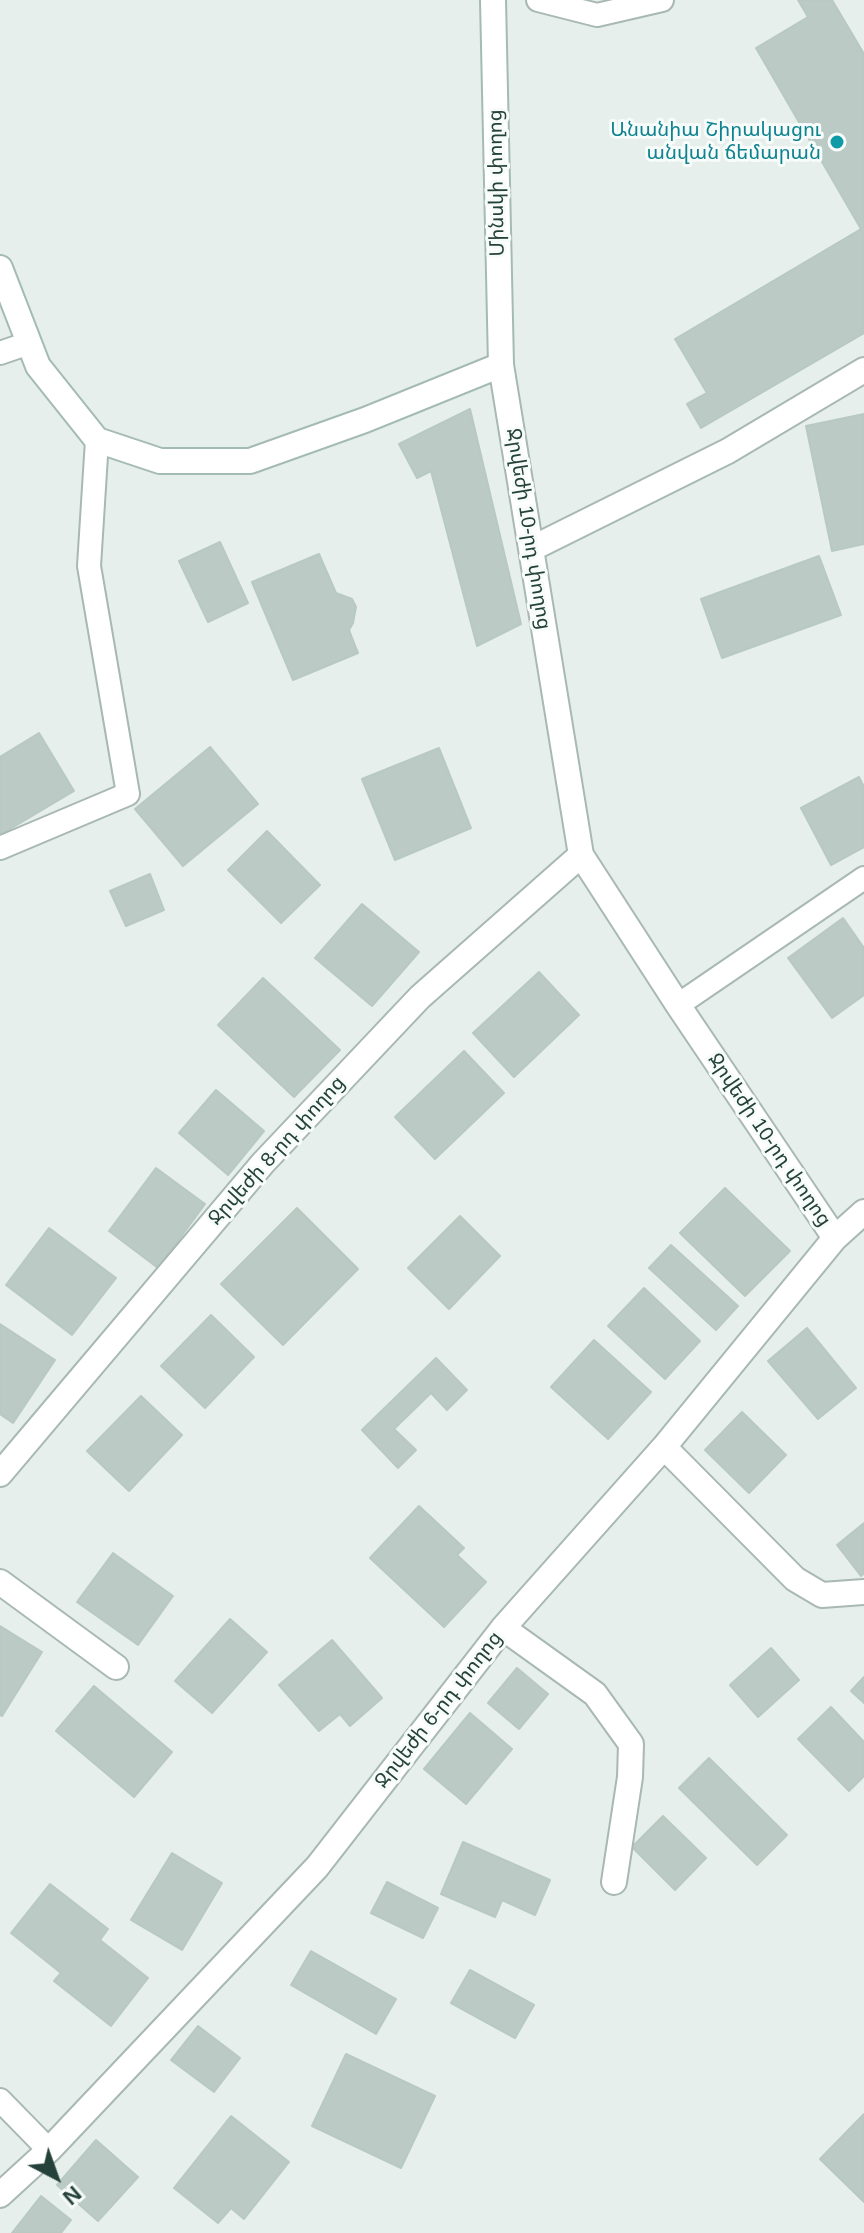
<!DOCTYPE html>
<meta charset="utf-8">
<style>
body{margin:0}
#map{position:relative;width:864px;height:2233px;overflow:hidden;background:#e6efeb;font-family:Helvetica,sans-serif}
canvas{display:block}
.north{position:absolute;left:16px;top:2137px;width:80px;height:80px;-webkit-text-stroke:6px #f7fbf9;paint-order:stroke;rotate:139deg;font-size:22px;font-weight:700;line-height:32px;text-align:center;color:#24423a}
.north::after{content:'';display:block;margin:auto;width:28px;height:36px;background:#24423a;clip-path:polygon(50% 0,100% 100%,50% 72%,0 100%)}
</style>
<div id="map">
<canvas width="864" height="2233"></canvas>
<div class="north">N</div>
</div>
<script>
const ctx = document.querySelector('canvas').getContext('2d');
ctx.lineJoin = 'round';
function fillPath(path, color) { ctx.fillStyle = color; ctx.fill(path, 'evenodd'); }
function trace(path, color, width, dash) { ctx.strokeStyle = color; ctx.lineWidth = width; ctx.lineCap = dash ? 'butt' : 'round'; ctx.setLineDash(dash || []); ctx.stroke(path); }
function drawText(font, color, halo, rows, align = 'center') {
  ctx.font = font + ' Helvetica,"Noto Sans Armenian",sans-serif'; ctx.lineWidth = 6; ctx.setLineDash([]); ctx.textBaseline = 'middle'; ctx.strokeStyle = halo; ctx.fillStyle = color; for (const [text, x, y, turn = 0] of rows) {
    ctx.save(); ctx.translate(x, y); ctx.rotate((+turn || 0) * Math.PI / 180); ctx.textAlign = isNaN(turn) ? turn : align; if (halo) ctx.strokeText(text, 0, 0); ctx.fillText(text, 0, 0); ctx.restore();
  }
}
const building = new Path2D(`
 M 798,0 L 832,0 L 864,54 L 864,333 L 701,428 L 687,404 L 707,393 L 675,339 L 861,229 L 756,48 L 808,17 Z
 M 470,409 L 521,624 L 477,646 L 431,471 L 417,478 L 399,444 Z
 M 864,414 L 864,544 L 832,551 L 806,426 Z
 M 220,542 L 248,603 L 208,622 L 179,561 Z
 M 319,554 L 336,593 L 352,599 L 356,607 L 353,623 L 349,630 L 358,653 L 293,680 L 252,582 Z
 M 819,556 L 841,615 L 722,658 L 701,599 Z
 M 39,733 L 74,791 L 0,835 L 0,757 Z
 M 210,747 L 258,804 L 183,866 L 135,809 Z
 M 439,748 L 471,828 L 395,860 L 362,779 Z
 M 859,777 L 864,787 L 864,847 L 831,865 L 801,808 Z
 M 267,831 L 320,885 L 281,923 L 228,870 Z
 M 150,874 L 164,910 L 126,926 L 110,891 Z
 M 362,904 L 419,952 L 372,1006 L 315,958 Z
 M 843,918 L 864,948 L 864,995 L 832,1018 L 788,958 Z
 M 539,972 L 579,1015 L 514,1077 L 473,1033 Z
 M 263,978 L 340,1050 L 294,1097 L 218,1025 Z
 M 464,1051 L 504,1093 L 435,1159 L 395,1117 Z
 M 216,1090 L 264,1131 L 228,1175 L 179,1133 Z
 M 156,1168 L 205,1204 L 158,1268 L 109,1231 Z
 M 725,1188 L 790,1251 L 745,1296 L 680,1233 Z
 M 297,1208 L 358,1269 L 283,1345 L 221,1284 Z
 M 460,1216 L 500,1256 L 449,1309 L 408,1268 Z
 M 49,1228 L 116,1278 L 72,1335 L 6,1285 Z
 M 671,1245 L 738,1306 L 716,1330 L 649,1268 Z
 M 644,1288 L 700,1341 L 665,1379 L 608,1326 Z
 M 211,1315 L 254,1357 L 205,1408 L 161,1366 Z
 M 0,1324 L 55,1360 L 13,1423 L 0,1414 Z
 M 807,1328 L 856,1388 L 818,1419 L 768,1361 Z
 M 594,1340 L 651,1392 L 608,1439 L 551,1387 Z
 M 436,1358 L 467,1390 L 447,1410 L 431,1393 L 394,1429 L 416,1450 L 398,1468 L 362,1430 Z
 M 141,1396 L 182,1435 L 129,1491 L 87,1451 Z
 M 742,1412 L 786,1455 L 749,1493 L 705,1450 Z
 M 419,1506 L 464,1548 L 457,1555 L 486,1582 L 444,1627 L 370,1558 Z
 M 864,1523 L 864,1573 L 861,1576 L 837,1545 Z
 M 113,1553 L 173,1596 L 138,1645 L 77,1602 Z
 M 230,1619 L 267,1652 L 212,1713 L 175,1681 Z
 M 0,1626 L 42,1652 L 2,1716 L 0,1715 Z
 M 332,1640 L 382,1698 L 350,1726 L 340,1714 L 319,1731 L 279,1685 Z
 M 771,1648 L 799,1680 L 758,1717 L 730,1685 Z
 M 517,1668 L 548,1694 L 519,1729 L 488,1703 Z
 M 864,1677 L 864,1703 L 851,1691 Z
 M 94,1686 L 172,1752 L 134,1797 L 56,1731 Z
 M 831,1707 L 864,1742 L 864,1776 L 849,1791 L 798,1739 Z
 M 470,1713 L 512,1749 L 466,1804 L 424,1769 Z
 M 709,1758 L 787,1835 L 757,1865 L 679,1788 Z
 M 663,1816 L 706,1858 L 675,1890 L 632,1847 Z
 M 463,1842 L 550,1880 L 535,1915 L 502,1900 L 495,1917 L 441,1894 Z
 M 172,1853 L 222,1883 L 182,1950 L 131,1920 Z
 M 387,1882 L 438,1908 L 423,1938 L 371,1913 Z
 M 50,1884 L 108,1929 L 100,1940 L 148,1978 L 111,2026 L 54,1981 L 61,1973 L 11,1933 Z
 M 311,1951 L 396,1999 L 376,2034 L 291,1985 Z
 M 470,1970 L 534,2005 L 515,2038 L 451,2003 Z
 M 198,2026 L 240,2058 L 214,2092 L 171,2060 Z
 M 346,2054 L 435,2096 L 401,2168 L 312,2126 Z
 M 864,2114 L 864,2202 L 820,2159 Z
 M 231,2116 L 289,2162 L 244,2219 L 231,2208 L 218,2223 L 174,2188 Z
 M 96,2140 L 138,2177 L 98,2221 L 57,2185 Z
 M 41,2196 L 71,2220 L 61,2233 L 12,2233 Z`);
const lane = new Path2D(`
 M 538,0 L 597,15 L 662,0
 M 0,353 L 29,343
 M 0,848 L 128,794 L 89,566 L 97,440
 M 678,1005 L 864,878
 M 0,2100 L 49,2150`);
const street = new Path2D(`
 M 501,365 L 581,855 L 678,1005 L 835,1238
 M 531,549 L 728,451 L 864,370
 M 664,1447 L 795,1579 L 822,1595 L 864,1592
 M 0,1474 L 263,1163 L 420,997 L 581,855
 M 0,1582 L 116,1667
 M 503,1628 L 595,1694 L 631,1744 L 630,1777 L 614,1882
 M 0,2195 L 49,2150 L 317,1867 L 503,1628 L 664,1447 L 835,1238 L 864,1212`);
const secondary = new Path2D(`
 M 0,268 L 38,366 L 97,440 L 160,461 L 250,461 L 365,420 L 501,365 L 493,0`);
const markers = [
 [837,142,8,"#0f9aa8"]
];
const cultureNames = [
 ["Անանիա Շիրակացու",821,130],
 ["անվան ճեմարան",821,153]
];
const streetNames = [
 ["Մինսկի փողոց",497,183,-91],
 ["Ջրվեժի 10-րդ փողոց",528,529,81],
 ["Ջրվեժի 10-րդ փողոց",769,1140,56],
 ["Ջրվեժի 8-րդ փողոց",277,1151,-48],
 ["Ջրվեժի 6-րդ փողոց",439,1710,-52]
];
fillPath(building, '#bbcac4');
trace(building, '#b8c9c2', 2);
trace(lane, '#a8b8b2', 26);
trace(street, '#a8b8b2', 28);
trace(secondary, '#a4bbb3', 28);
trace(lane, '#fff', 22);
trace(street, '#fff', 24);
trace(secondary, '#fff', 24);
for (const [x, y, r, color] of markers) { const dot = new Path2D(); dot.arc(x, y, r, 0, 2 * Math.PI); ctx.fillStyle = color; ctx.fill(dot); trace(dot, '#f7fbf9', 3); }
drawText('20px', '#0d838f', '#f7fbf9', cultureNames, 'right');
drawText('20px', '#24423a', '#f7fbf9', streetNames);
</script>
